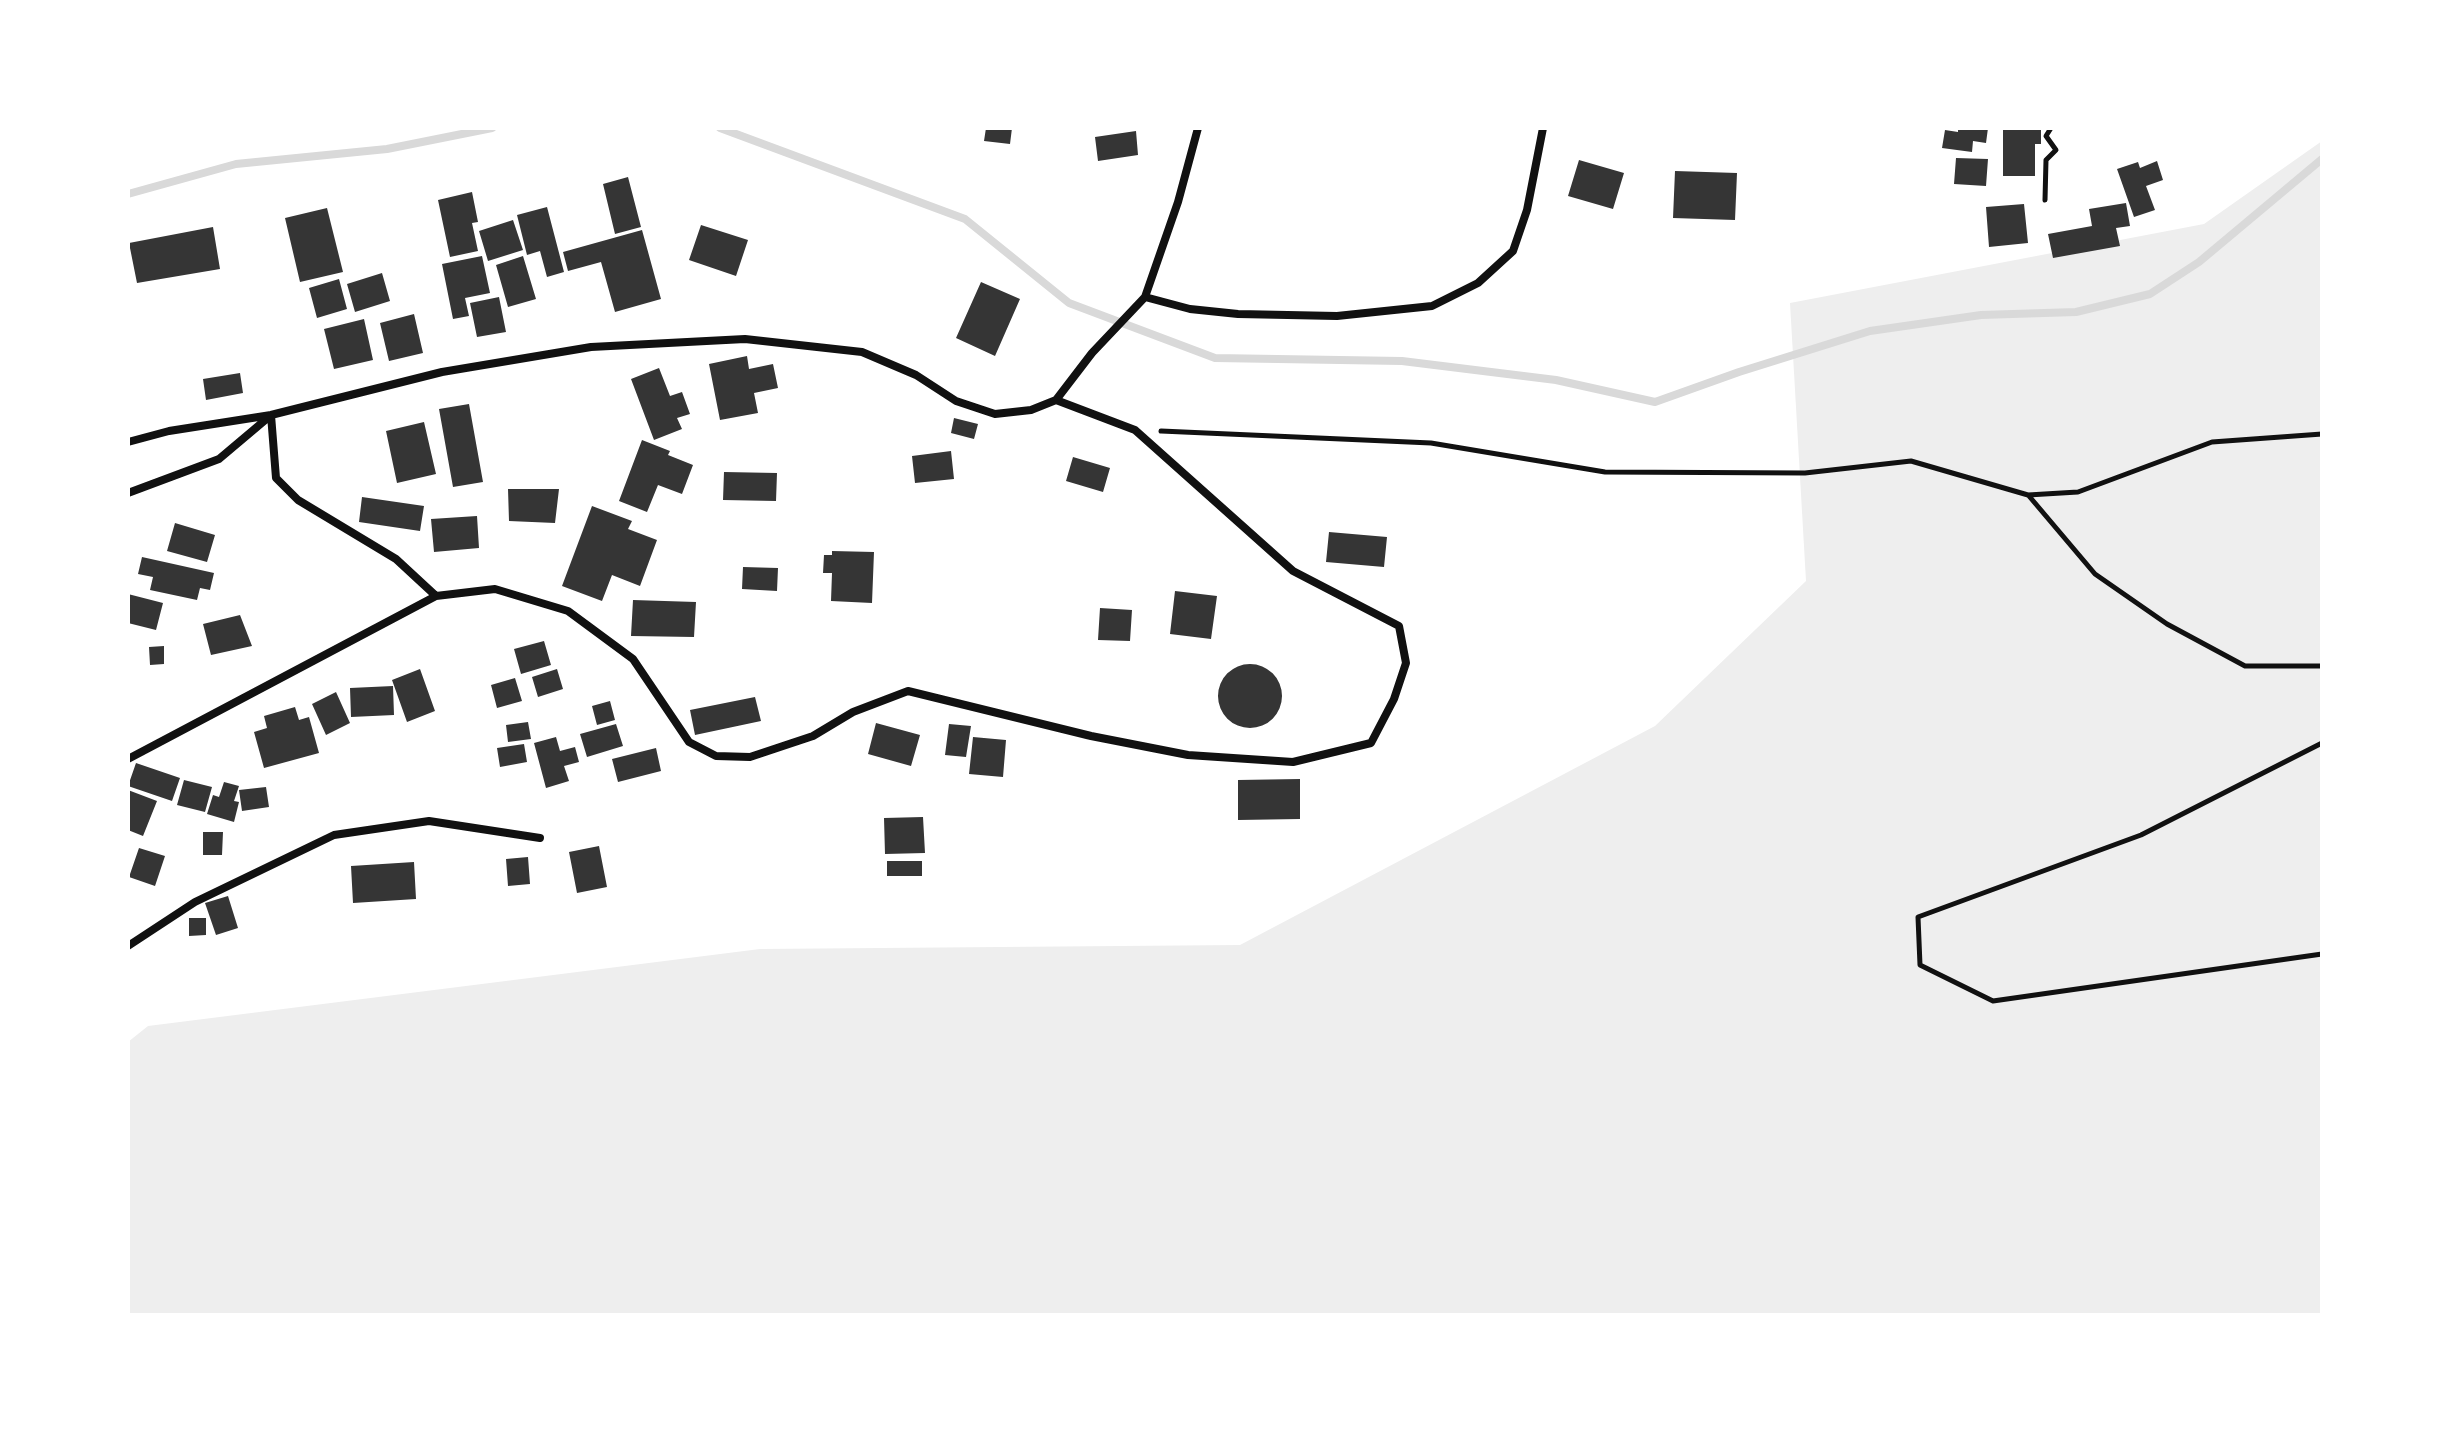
<!DOCTYPE html>
<style>
body{margin:0}
#map{position:relative;width:2450px;height:1443px;overflow:hidden;background:#fff;font-family:"Sofia Sans Condensed",sans-serif}
canvas{display:block}
.frame{position:absolute;inset:0;border:130px solid #fff;pointer-events:none}
</style>
<div id="map">
<canvas width="2450" height="1443"></canvas>
<div class="frame"></div>
</div>
<script>
const ctx = document.querySelector('canvas').getContext('2d');
ctx.lineJoin = 'round';
function fillPath(path, color) { ctx.fillStyle = color; ctx.fill(path, 'evenodd'); }
function trace(path, color, width, dash) { ctx.strokeStyle = color; ctx.lineWidth = width; ctx.lineCap = dash ? 'butt' : 'round'; ctx.setLineDash(dash || []); ctx.stroke(path); }
const green = new Path2D(`
 M 2322,141 L 2322,1315 L 128,1315 L 128,1042 L 148,1026 L 760,949 L 1240,945 L 1655,726 L 1806,581 L 1790,303 L 2204,224 Z`);
const stream = new Path2D(`
 M 720,128 L 965,219 L 1069,303 L 1215,358 L 1402,361 L 1556,380 L 1655,402 L 1739,372 L 1870,331 L 1981,315 L 2076,312 L 2150,294 L 2199,262 L 2322,159
 M 128,194 L 236,164 L 387,149 L 492,128`);
const building = new Path2D(`
 M 986,128 L 1012,128 L 1010,144 L 984,141 Z
 M 1958,128 L 1988,128 L 1986,143 L 1973,141 L 1972,152 L 1942,148 L 1945,130 L 1958,132 Z
 M 2003,128 L 2041,128 L 2041,144 L 2035,144 L 2035,176 L 2003,176 Z
 M 1136,131 L 1138,155 L 1098,161 L 1095,137 Z
 M 1956,158 L 1988,159 L 1986,186 L 1954,184 Z
 M 1579,160 L 1624,173 L 1613,209 L 1568,196 Z
 M 2157,161 L 2163,180 L 2146,186 L 2155,210 L 2134,217 L 2117,169 L 2138,162 L 2140,168 Z
 M 1675,171 L 1737,173 L 1735,220 L 1673,218 Z
 M 628,177 L 641,227 L 615,234 L 603,184 Z
 M 472,192 L 478,222 L 472,223 L 478,251 L 450,257 L 438,200 Z
 M 2126,203 L 2130,226 L 2116,228 L 2120,246 L 2053,258 L 2048,234 L 2092,226 L 2089,209 Z
 M 2024,204 L 2028,243 L 1989,247 L 1986,207 Z
 M 547,207 L 564,272 L 547,277 L 540,251 L 527,255 L 517,215 Z
 M 327,208 L 343,272 L 300,282 L 285,218 Z
 M 513,220 L 523,250 L 488,261 L 479,231 Z
 M 701,225 L 748,240 L 736,276 L 689,260 Z
 M 213,227 L 220,269 L 137,283 L 129,243 Z
 M 642,230 L 661,299 L 615,312 L 601,262 L 568,271 L 563,252 Z
 M 482,256 L 490,293 L 465,298 L 469,316 L 453,319 L 442,264 Z
 M 523,256 L 536,299 L 508,307 L 496,265 Z
 M 382,273 L 390,301 L 355,312 L 347,284 Z
 M 339,279 L 347,309 L 317,318 L 309,288 Z
 M 981,282 L 1020,299 L 995,356 L 956,338 Z
 M 499,297 L 506,332 L 477,337 L 470,303 Z
 M 414,314 L 423,353 L 389,361 L 380,323 Z
 M 364,319 L 373,360 L 334,369 L 324,329 Z
 M 747,356 L 749,369 L 773,364 L 778,388 L 754,393 L 758,413 L 720,420 L 709,364 Z
 M 659,368 L 670,396 L 682,392 L 690,414 L 677,418 L 682,429 L 654,440 L 631,379 Z
 M 240,373 L 243,393 L 206,400 L 203,379 Z
 M 469,404 L 483,482 L 453,487 L 439,409 Z
 M 954,418 L 978,424 L 974,439 L 951,433 Z
 M 424,422 L 436,474 L 397,483 L 386,431 Z
 M 642,440 L 670,451 L 668,455 L 693,465 L 682,494 L 658,485 L 647,512 L 619,501 Z
 M 951,451 L 954,479 L 915,483 L 912,456 Z
 M 1073,457 L 1110,468 L 1103,492 L 1066,481 Z
 M 724,472 L 777,473 L 776,501 L 723,500 Z
 M 508,489 L 559,489 L 555,523 L 509,521 Z
 M 362,497 L 424,506 L 420,531 L 359,522 Z
 M 592,506 L 632,521 L 628,529 L 657,540 L 640,586 L 612,575 L 602,601 L 562,586 Z
 M 477,516 L 479,548 L 434,552 L 431,519 Z
 M 175,523 L 215,535 L 207,562 L 167,551 Z
 M 1329,532 L 1387,537 L 1384,567 L 1326,562 Z
 M 832,551 L 874,552 L 872,603 L 831,601 L 832,573 L 823,573 L 824,555 L 832,555 Z
 M 142,557 L 214,573 L 210,590 L 200,588 L 197,600 L 150,590 L 153,577 L 138,574 Z
 M 743,567 L 778,568 L 777,591 L 742,589 Z
 M 1175,591 L 1217,596 L 1211,639 L 1170,634 Z
 M 128,594 L 163,603 L 156,630 L 128,623 Z
 M 633,600 L 696,602 L 694,637 L 631,636 Z
 M 1100,608 L 1132,610 L 1130,641 L 1098,640 Z
 M 240,615 L 252,646 L 211,655 L 203,624 Z
 M 544,641 L 551,665 L 521,674 L 514,649 Z
 M 164,646 L 164,664 L 150,665 L 149,647 Z
 M1218 696a32 32 0 1 1 64 0a32 32 0 1 1-64 0Z
 M 420,669 L 435,711 L 407,722 L 392,680 Z
 M 557,669 L 563,689 L 538,697 L 532,677 Z
 M 515,678 L 522,701 L 497,708 L 491,685 Z
 M 393,686 L 394,715 L 351,717 L 350,688 Z
 M 336,692 L 350,723 L 326,735 L 312,704 Z
 M 755,697 L 761,721 L 695,735 L 690,710 Z
 M 610,701 L 615,720 L 597,725 L 592,706 Z
 M 295,707 L 299,720 L 309,717 L 319,753 L 264,768 L 254,732 L 267,728 L 264,716 Z
 M 528,722 L 531,739 L 508,742 L 506,725 Z
 M 876,723 L 920,735 L 911,766 L 868,754 Z
 M 616,724 L 623,746 L 587,757 L 580,734 Z
 M 949,724 L 971,726 L 966,757 L 945,755 Z
 M 556,737 L 560,751 L 575,747 L 579,762 L 564,766 L 569,781 L 546,788 L 534,743 Z
 M 973,737 L 1006,740 L 1003,777 L 969,774 Z
 M 524,744 L 527,762 L 500,767 L 497,748 Z
 M 656,748 L 661,771 L 618,782 L 612,759 Z
 M 136,763 L 180,778 L 172,801 L 128,786 Z
 M 1300,779 L 1300,819 L 1238,820 L 1238,780 Z
 M 184,780 L 212,787 L 205,812 L 177,805 Z
 M 224,782 L 239,786 L 234,801 L 239,802 L 234,822 L 207,814 L 213,795 L 219,797 Z
 M 266,787 L 269,807 L 242,811 L 239,790 Z
 M 128,790 L 157,801 L 143,836 L 128,830 Z
 M 923,817 L 925,853 L 885,854 L 884,818 Z
 M 203,832 L 223,832 L 222,855 L 203,855 Z
 M 599,846 L 607,887 L 577,893 L 569,852 Z
 M 139,848 L 165,856 L 155,886 L 129,877 Z
 M 528,857 L 530,884 L 508,886 L 506,859 Z
 M 887,861 L 922,861 L 922,876 L 887,876 Z
 M 414,862 L 416,899 L 353,903 L 351,866 Z
 M 228,896 L 238,928 L 216,935 L 205,903 Z
 M 189,918 L 206,918 L 206,935 L 189,936 Z`);
const path = new Path2D(`
 M 2045,200 L 2046,160 L 2056,150 L 2046,136 L 2051,128
 M 1161,431 L 1431,443 L 1605,472 L 1805,473 L 1911,461 L 2028,495 L 2078,492 L 2212,442 L 2322,434
 M 2029,496 L 2095,574 L 2167,624 L 2245,666 L 2322,666
 M 2322,743 L 2141,835 L 1918,917 L 1920,965 L 1993,1001 L 2322,954`);
const minor = new Path2D(`
 M 1145,297 L 1190,309 L 1238,314 L 1337,316 L 1432,306 L 1478,283 L 1513,251 L 1527,210 L 1543,128
 M 128,442 L 169,431 L 271,415 L 442,372 L 591,347 L 745,339 L 862,352 L 916,375 L 956,401 L 995,414 L 1031,410 L 1056,400 L 1092,353 L 1145,297 L 1178,202 L 1198,128
 M 128,493 L 219,459 L 270,416
 M 436,596 L 495,589 L 568,611 L 633,659 L 689,742 L 716,756 L 750,757 L 813,736 L 853,712 L 908,691 L 1091,736 L 1188,755 L 1293,762 L 1371,743 L 1394,699 L 1406,663 L 1399,626 L 1293,571 L 1135,430 L 1056,400
 M 128,759 L 436,596 L 396,559 L 298,500 L 276,478 L 271,415
 M 128,946 L 195,902 L 334,835 L 429,821 L 540,838`);
fillPath(green, '#eee');
trace(stream, '#d9d9d9', 8);
fillPath(building, '#353535');
trace(path, '#111', 5);
trace(minor, '#111', 8);
</script>
